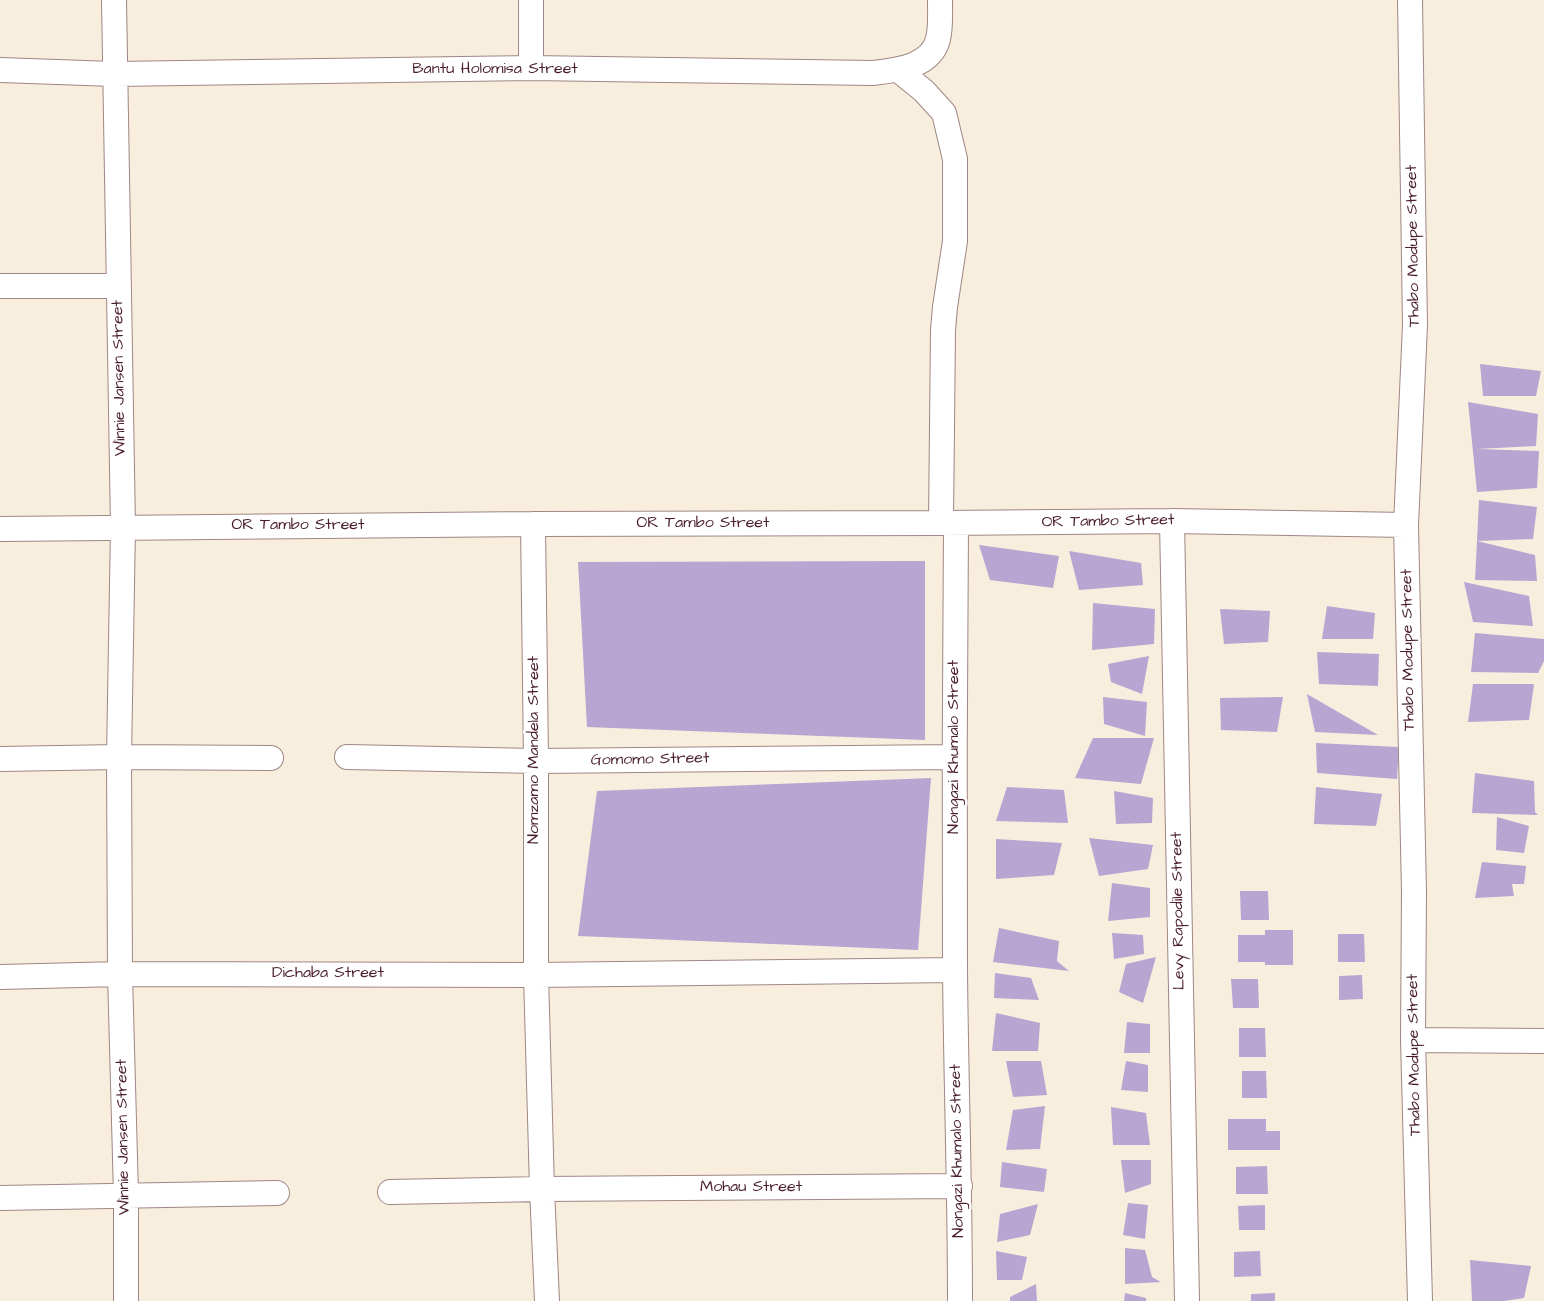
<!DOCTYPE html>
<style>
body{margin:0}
canvas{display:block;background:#f7eede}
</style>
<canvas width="1544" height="1301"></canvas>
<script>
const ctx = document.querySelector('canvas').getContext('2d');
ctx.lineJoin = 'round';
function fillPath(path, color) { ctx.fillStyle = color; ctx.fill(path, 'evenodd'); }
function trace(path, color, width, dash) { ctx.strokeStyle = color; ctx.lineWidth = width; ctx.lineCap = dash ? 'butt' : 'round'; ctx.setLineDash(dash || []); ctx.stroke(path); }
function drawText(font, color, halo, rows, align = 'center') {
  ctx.font = font + ' "Architects Daughter",sans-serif'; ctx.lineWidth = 5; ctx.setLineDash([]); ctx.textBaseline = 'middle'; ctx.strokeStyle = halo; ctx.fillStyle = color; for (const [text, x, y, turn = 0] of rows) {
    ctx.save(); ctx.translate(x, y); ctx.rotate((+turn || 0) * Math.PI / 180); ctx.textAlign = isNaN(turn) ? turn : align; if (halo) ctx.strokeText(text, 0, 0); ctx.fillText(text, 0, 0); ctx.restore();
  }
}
const building = new Path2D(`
 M 1480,364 L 1541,371 L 1536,396 L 1483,396 Z
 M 1468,402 L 1538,414 L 1536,446 L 1477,449 L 1539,451 L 1537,488 L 1477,492 Z
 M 1479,500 L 1537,507 L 1533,539 L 1477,541 Z
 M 1477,541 L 1535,555 L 1537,581 L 1475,580 Z
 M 979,545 L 1059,556 L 1053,588 L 990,580 Z
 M 1069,551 L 1141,563 L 1143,585 L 1079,590 Z
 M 925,561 L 925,740 L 587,727 L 578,562 Z
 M 1464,582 L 1529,596 L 1533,626 L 1473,622 Z
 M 1093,603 L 1155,609 L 1154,644 L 1092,650 Z
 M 1327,606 L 1375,613 L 1373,639 L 1322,639 Z
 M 1220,609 L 1270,611 L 1268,642 L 1224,644 Z
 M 1475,633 L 1544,639 L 1544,661 L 1538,673 L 1471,672 Z
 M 1317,652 L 1379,654 L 1378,686 L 1319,684 Z
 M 1149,656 L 1142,694 L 1111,682 L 1108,664 Z
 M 1473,684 L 1534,684 L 1529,720 L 1468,722 Z
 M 1307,694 L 1378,735 L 1315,732 Z
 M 1103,697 L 1147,702 L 1145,736 L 1104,724 Z
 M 1283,697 L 1277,732 L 1221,730 L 1220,698 Z
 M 1093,738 L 1154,738 L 1141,784 L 1075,778 Z
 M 1316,743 L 1399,747 L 1397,779 L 1317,773 Z
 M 1475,773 L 1534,781 L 1535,812 L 1538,815 L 1472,813 Z
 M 931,778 L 918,950 L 578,936 L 597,791 Z
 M 1007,787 L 1064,790 L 1068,823 L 996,821 Z
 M 1316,787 L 1382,794 L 1376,826 L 1314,824 Z
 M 1114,791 L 1153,798 L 1152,823 L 1116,824 Z
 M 1497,817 L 1529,826 L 1524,853 L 1496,850 Z
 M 1089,838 L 1153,845 L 1148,869 L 1099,876 Z
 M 996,839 L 1062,843 L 1054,875 L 996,879 Z
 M 1482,862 L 1526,866 L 1524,884 L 1512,884 L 1514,896 L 1475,898 Z
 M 1112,883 L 1150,888 L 1150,917 L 1108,921 Z
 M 1240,891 L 1268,891 L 1269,920 L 1241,920 Z
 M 999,928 L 1059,941 L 1057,961 L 1069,971 L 993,962 Z
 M 1265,930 L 1293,930 L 1293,965 L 1265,965 L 1265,962 L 1238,962 L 1238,935 L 1265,935 Z
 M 1112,933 L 1143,935 L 1144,954 L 1114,959 Z
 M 1338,934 L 1364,934 L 1365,962 L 1338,962 Z
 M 1156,957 L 1143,1003 L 1119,992 L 1126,964 Z
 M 995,973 L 1031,978 L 1039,1000 L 994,998 Z
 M 1362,975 L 1363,999 L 1339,1000 L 1339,976 Z
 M 1231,979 L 1258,979 L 1259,1008 L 1233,1008 Z
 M 996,1013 L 1040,1023 L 1038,1051 L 992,1051 Z
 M 1127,1022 L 1150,1024 L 1150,1053 L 1124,1053 Z
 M 1239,1028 L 1265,1028 L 1266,1057 L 1239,1057 Z
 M 1006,1061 L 1041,1061 L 1047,1095 L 1013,1097 Z
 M 1126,1061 L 1148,1065 L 1148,1092 L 1121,1090 Z
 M 1242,1071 L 1266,1071 L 1267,1098 L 1242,1098 Z
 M 1045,1106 L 1040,1149 L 1006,1150 L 1013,1110 Z
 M 1111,1107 L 1146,1113 L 1150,1145 L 1113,1145 Z
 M 1228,1119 L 1266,1119 L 1266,1131 L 1280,1131 L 1280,1150 L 1228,1150 Z
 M 1121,1160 L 1151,1160 L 1151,1184 L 1125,1193 Z
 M 1002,1162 L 1047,1169 L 1044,1192 L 1000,1187 Z
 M 1267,1166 L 1268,1194 L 1236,1194 L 1236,1167 Z
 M 1128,1203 L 1148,1205 L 1145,1239 L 1123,1235 Z
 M 1038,1204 L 1030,1235 L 997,1242 L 1000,1214 Z
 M 1265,1205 L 1265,1230 L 1239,1230 L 1238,1206 Z
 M 1125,1248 L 1145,1250 L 1152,1277 L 1161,1282 L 1125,1284 Z
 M 996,1251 L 1027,1257 L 1022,1280 L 997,1280 Z
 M 1260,1251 L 1261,1276 L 1234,1277 L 1234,1252 Z
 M 1470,1260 L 1531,1266 L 1524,1298 L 1504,1301 L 1472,1301 Z
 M 1036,1284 L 1037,1301 L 1010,1301 L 1010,1297 Z
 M 1125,1293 L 1146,1298 L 1146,1301 L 1124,1301 Z
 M 1275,1293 L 1275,1301 L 1251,1301 L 1251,1294 Z`);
const street = new Path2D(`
 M 114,0 L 123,527 L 119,757 L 120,974 L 126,1195 L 126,1301
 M 531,0 L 531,68
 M 1410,0 L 1415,325 L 1406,525 L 1414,892 L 1413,1040 L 1420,1301
 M 0,70 L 114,74 L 531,68 L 873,73 C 897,70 931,67 938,39 C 941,27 940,13 940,0
 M 898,70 L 924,91 L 944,113 L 955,159 L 955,241 L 945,307 L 943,330 L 941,523
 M 0,286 L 118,286
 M 1172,521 L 1187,1301
 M 956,523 C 955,672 954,820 955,969 C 956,1080 960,1190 960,1301
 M 533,524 L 536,761 L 536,975 L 542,1189 L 547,1301
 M 0,529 L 533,524 L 941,523 L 1172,521 L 1406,525
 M 347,757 L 536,761 L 954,757
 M 0,759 L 119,757 L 271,758
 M 0,977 L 120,974 L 536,975 L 955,970
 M 1413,1040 L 1544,1041
 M 390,1192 L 542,1189 L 960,1186
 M 0,1198 L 277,1193`);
const streetNames = [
 ["Bantu Holomisa Street",495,70],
 ["Thabo Modupe Street",1414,246,-91],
 ["Winnie Jansen Street",120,378,-91],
 ["OR Tambo Street",1108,522,-1],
 ["OR Tambo Street",703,524],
 ["OR Tambo Street",298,526],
 ["Thabo Modupe Street",1409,650,-91],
 ["Nongazi Khumalo Street",955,747,-90],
 ["Nomzamo Mandela Street",535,750,-90],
 ["Gomomo Street",650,760,-1],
 ["Levy Rapodile Street",1179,911,-91],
 ["Dichaba Street",328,974],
 ["Thabo Modupe Street",1415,1055,-91],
 ["Winnie Jansen Street",124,1137,-91],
 ["Nongazi Khumalo Street",958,1151,-91],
 ["Mohau Street",751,1188]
];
fillPath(building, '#b8a6d2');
trace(street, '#a08684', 26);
trace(street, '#fff', 24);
drawText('16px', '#4a1f2b', '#fff', streetNames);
</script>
